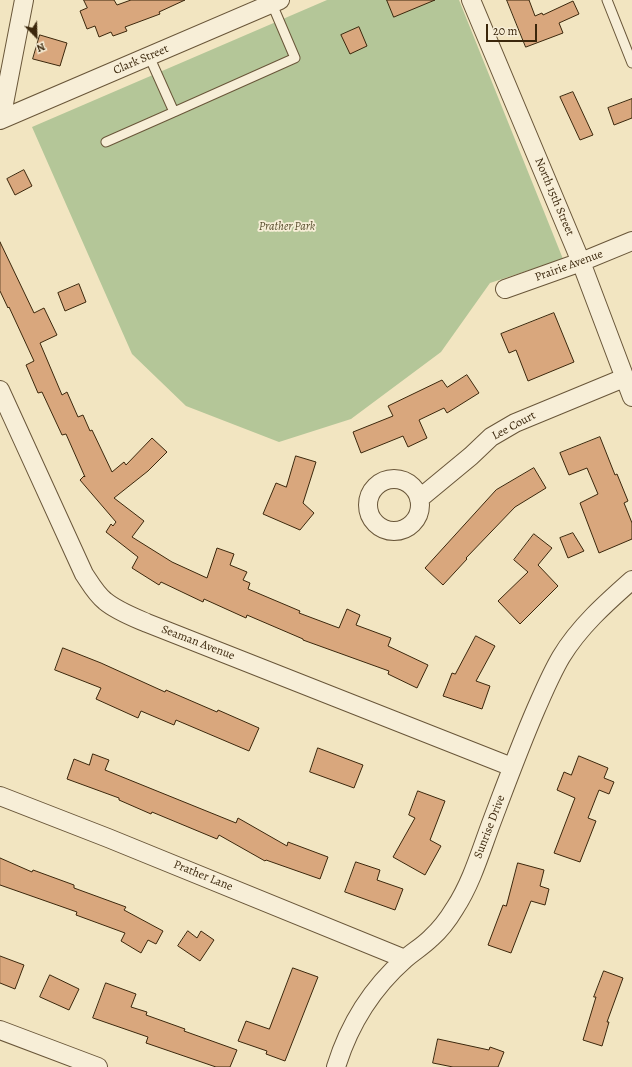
<!DOCTYPE html>
<style>
body{margin:0}
#map{position:relative;width:632px;height:1067px;overflow:hidden;background:#f2e5c1;font-family:Alegreya,serif}
canvas{display:block}
.north{position:absolute;left:16px;top:16px;width:40px;height:40px;-webkit-text-stroke:3px #f7eed7;paint-order:stroke;rotate:157deg;font-size:11px;font-weight:700;line-height:16px;text-align:center;color:#3b270c}
.north::after{content:'';display:block;margin:auto;width:14px;height:18px;background:#3b270c;clip-path:polygon(50% 0,100% 100%,50% 72%,0 100%)}
.scale{position:absolute;left:486px;top:24px;width:51px;height:18px;box-sizing:border-box;border:2px solid #3b270c;border-top:0;padding-left:5px;font-size:12px;line-height:14px;white-space:nowrap;color:#3b270c;-webkit-text-stroke:3px #f7eed7;paint-order:stroke}
</style>
<div id="map">
<canvas width="632" height="1067"></canvas>
<div class="north">N</div>
<div class="scale">20 m</div>
</div>
<script>
const ctx = document.querySelector('canvas').getContext('2d');
ctx.lineJoin = 'round';
function fillPath(path, color) { ctx.fillStyle = color; ctx.fill(path, 'evenodd'); }
function trace(path, color, width, dash) { ctx.strokeStyle = color; ctx.lineWidth = width; ctx.lineCap = dash ? 'butt' : 'round'; ctx.setLineDash(dash || []); ctx.stroke(path); }
function drawText(font, color, halo, rows, align = 'center') {
  ctx.font = font + ' Alegreya,serif'; ctx.lineWidth = 3.5; ctx.setLineDash([]); ctx.textBaseline = 'middle'; ctx.strokeStyle = halo; ctx.fillStyle = color; for (const [text, x, y, turn = 0] of rows) {
    ctx.save(); ctx.translate(x, y); ctx.rotate((+turn || 0) * Math.PI / 180); ctx.textAlign = isNaN(turn) ? turn : align; if (halo) ctx.strokeText(text, 0, 0); ctx.fillText(text, 0, 0); ctx.restore();
  }
}
const green = new Path2D(`
 M 327,0 L 459,0 L 563,259 L 490,283 L 441,352 L 351,419 L 279,442 L 186,406 L 132,354 L 32,127 Z`);
const building = new Path2D(`
 M 84,0 L 114,0 L 117,5 L 131,0 L 185,0 L 159,12 L 160,14 L 125,27 L 127,31 L 113,36 L 111,32 L 99,37 L 95,26 L 87,29 L 80,11 L 87,8 Z
 M 387,0 L 435,0 L 394,17 Z
 M 507,0 L 529,0 L 535,16 L 542,13 L 543,15 L 573,1 L 579,14 L 559,23 L 563,33 L 526,47 Z
 M 359,27 L 367,46 L 350,54 L 341,35 Z
 M 40,35 L 67,43 L 60,66 L 33,59 Z
 M 573,92 L 593,135 L 580,140 L 560,97 Z
 M 632,99 L 632,118 L 614,125 L 608,108 Z
 M 24,170 L 32,186 L 15,195 L 7,179 Z
 M 0,242 L 34,313 L 44,308 L 57,335 L 40,343 L 62,395 L 67,392 L 78,417 L 83,415 L 90,431 L 92,430 L 112,472 L 124,462 L 126,465 L 152,438 L 167,452 L 148,471 L 114,498 L 144,521 L 132,537 L 172,562 L 207,578 L 217,548 L 234,554 L 230,565 L 247,572 L 243,580 L 250,583 L 248,589 L 300,611 L 299,613 L 339,628 L 347,609 L 360,615 L 356,625 L 391,638 L 388,646 L 428,665 L 417,688 L 388,674 L 389,671 L 303,640 L 303,639 L 247,615 L 246,618 L 204,599 L 203,602 L 161,582 L 159,585 L 132,568 L 138,557 L 106,532 L 111,524 L 113,526 L 116,522 L 80,480 L 84,476 L 85,477 L 66,434 L 62,435 L 42,392 L 38,393 L 26,365 L 34,361 L 9,307 L 8,308 L 0,291 Z
 M 79,284 L 86,302 L 65,311 L 58,293 Z
 M 554,313 L 574,362 L 528,381 L 516,350 L 509,353 L 501,334 Z
 M 467,375 L 479,393 L 447,413 L 444,408 L 419,420 L 427,438 L 408,447 L 403,436 L 361,453 L 353,432 L 393,416 L 388,406 L 442,380 L 447,387 Z
 M 600,437 L 615,475 L 617,474 L 628,501 L 624,503 L 632,523 L 632,539 L 599,553 L 580,503 L 598,494 L 587,468 L 569,475 L 560,453 Z
 M 296,456 L 316,462 L 303,503 L 314,513 L 300,530 L 263,514 L 276,483 L 286,487 Z
 M 534,468 L 546,488 L 515,507 L 466,558 L 467,559 L 443,585 L 425,568 L 496,490 Z
 M 573,533 L 584,551 L 568,558 L 560,538 Z
 M 534,534 L 552,548 L 538,565 L 558,586 L 520,624 L 498,601 L 528,572 L 514,560 Z
 M 476,636 L 495,646 L 476,681 L 490,686 L 482,709 L 443,696 L 452,673 L 455,674 Z
 M 63,648 L 101,663 L 165,692 L 166,690 L 217,712 L 218,710 L 259,728 L 249,751 L 176,720 L 174,725 L 141,711 L 138,718 L 96,699 L 101,688 L 55,670 Z
 M 318,748 L 363,765 L 354,788 L 310,772 Z
 M 93,754 L 109,760 L 105,770 L 236,823 L 238,818 L 287,846 L 288,842 L 328,857 L 320,879 L 266,860 L 265,861 L 219,835 L 217,839 L 152,812 L 151,814 L 119,800 L 119,798 L 67,779 L 74,759 L 89,765 Z
 M 579,756 L 608,768 L 604,778 L 614,782 L 609,794 L 599,790 L 588,818 L 596,821 L 580,862 L 554,853 L 575,798 L 557,790 L 564,772 L 571,775 Z
 M 418,791 L 445,801 L 430,840 L 441,846 L 425,875 L 393,857 L 415,818 L 409,815 Z
 M 0,858 L 32,872 L 33,870 L 74,885 L 74,888 L 126,907 L 124,910 L 163,931 L 156,944 L 148,940 L 141,953 L 121,941 L 125,933 L 76,915 L 77,912 L 0,885 Z
 M 356,862 L 380,870 L 377,880 L 403,889 L 395,910 L 345,892 Z
 M 518,863 L 544,870 L 540,886 L 549,889 L 545,905 L 531,901 L 511,953 L 488,945 L 503,905 L 506,906 Z
 M 188,931 L 197,938 L 201,931 L 214,940 L 200,961 L 178,946 Z
 M 0,956 L 24,965 L 15,989 L 0,983 Z
 M 293,968 L 318,977 L 285,1061 L 266,1054 L 267,1051 L 238,1041 L 246,1021 L 269,1029 Z
 M 604,971 L 623,978 L 607,1022 L 609,1022 L 602,1046 L 583,1040 L 596,997 L 594,997 Z
 M 50,975 L 79,989 L 69,1010 L 40,997 Z
 M 106,983 L 136,994 L 131,1007 L 147,1012 L 146,1015 L 185,1029 L 184,1031 L 237,1050 L 230,1067 L 216,1067 L 146,1043 L 148,1037 L 93,1018 Z
 M 438,1039 L 489,1050 L 490,1047 L 504,1052 L 498,1067 L 453,1067 L 433,1063 Z`);
const service = new Path2D(`
 M 607,0 L 632,63
 M 149,56 L 174,112 L 295,58 L 272,4
 M 106,142 L 174,112`);
const minor = new Path2D(`
 M 471,0 L 581,262 L 632,397
 M 1,119 L 24,0
 M 0,120 L 280,0
 M 505,289 L 581,262 L 632,241
 M 0,390 L 84,574 C 90,583 96,594 105,601 C 117,611 133,617 147,623 L 512,767
 M368 505a26 26 0 1 1 52 0a26 26 0 1 1-52 0Z
 M 419,499 L 471,456 L 491,437 L 515,423 L 624,378
 M 0,796 L 108,838 L 405,959
 M 0,1030 L 98,1067
 M 336,1067 C 349,1025 372,988 405,959 C 413,952 423,946 431,938 C 440,930 449,918 455,908 C 472,882 481,850 492,821 C 506,784 520,746 536,709 C 544,691 551,674 561,657 C 579,627 606,603 632,580`);
const streetNames = [
 ["Clark Street",141,60,-23],
 ["North 15th Street",554,197,67],
 ["Prairie Avenue",569,266,-20],
 ["Lee Court",514,426,-28],
 ["Seaman Avenue",198,643,21],
 ["Sunrise Drive",490,827,-69],
 ["Prather Lane",203,876,22]
];
const parkNames = [
 ["Prather Park",287,227]
];
fillPath(green, '#b4c698');
fillPath(building, '#d9a77d');
trace(building, '#3b270c', 1);
trace(service, '#695639', 11);
trace(minor, '#695639', 20);
trace(service, '#f7eed7', 9);
trace(minor, '#f7eed7', 18);
drawText('12px', '#3b270c', '#f7eed7', streetNames);
drawText('italic 12px', '#594f2f', '#f7eed7', parkNames);
</script>
